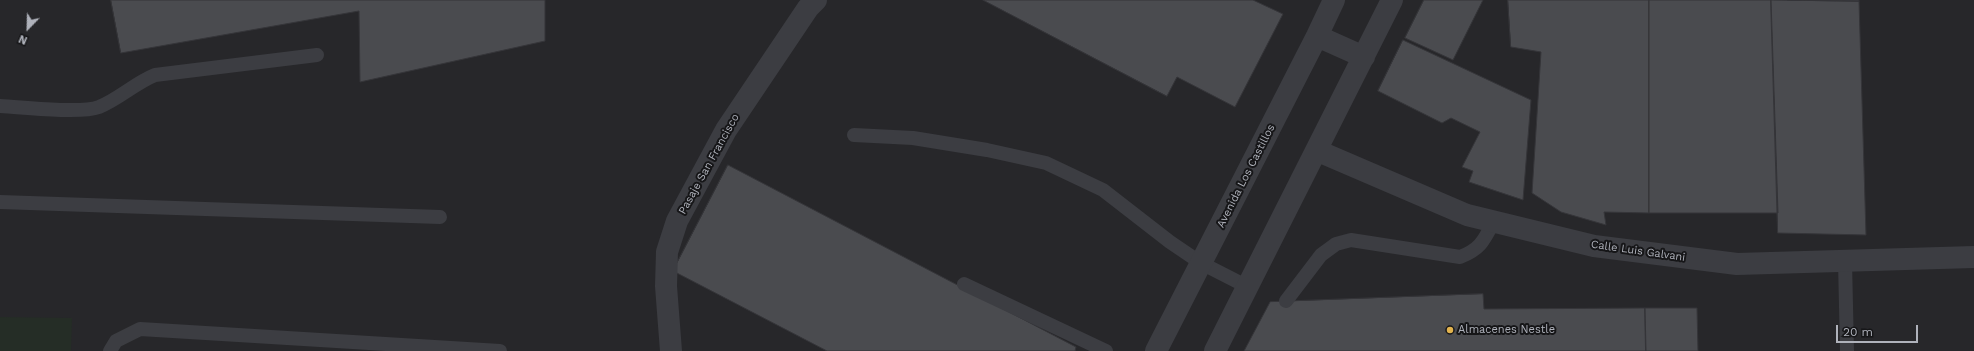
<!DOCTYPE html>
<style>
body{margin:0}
#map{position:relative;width:1974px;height:351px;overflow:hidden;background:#1b1b1d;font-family:"Work Sans",sans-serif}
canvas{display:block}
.north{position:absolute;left:8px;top:8px;width:40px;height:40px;-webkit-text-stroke:3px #161618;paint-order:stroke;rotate:203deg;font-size:11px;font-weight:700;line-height:16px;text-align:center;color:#afb2bb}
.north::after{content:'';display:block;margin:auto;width:14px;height:18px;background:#afb2bb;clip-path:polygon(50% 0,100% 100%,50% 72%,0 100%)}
.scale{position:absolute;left:1836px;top:325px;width:82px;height:18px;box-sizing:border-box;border:2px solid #afb2bb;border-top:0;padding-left:5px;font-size:12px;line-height:14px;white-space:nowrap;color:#afb2bb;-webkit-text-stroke:3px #161618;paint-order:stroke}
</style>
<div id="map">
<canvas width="1974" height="351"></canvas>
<div class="north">N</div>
<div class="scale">20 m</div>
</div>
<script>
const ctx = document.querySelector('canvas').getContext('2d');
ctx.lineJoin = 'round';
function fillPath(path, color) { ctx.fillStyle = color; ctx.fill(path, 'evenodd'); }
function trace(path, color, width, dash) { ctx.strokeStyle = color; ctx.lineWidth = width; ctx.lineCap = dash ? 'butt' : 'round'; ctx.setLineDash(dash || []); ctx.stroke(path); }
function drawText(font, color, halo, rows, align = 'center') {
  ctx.font = font + ' "Work Sans",sans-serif'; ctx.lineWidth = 4; ctx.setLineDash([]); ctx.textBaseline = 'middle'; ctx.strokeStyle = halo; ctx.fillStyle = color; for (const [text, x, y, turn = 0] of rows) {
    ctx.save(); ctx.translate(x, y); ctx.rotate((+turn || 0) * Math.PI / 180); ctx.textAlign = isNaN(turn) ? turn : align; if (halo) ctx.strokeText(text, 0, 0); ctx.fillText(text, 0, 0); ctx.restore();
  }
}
const built = new Path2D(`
 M 0,0 L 1974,0 L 1974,351 L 0,351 Z`);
const green = new Path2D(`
 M 0,317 L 72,318 L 71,351 L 0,351 Z`);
const building = new Path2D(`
 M 111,0 L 545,0 L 545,41 L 360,82 L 359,11 L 121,53 Z
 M 983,0 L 1253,0 L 1283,14 L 1235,107 L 1177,77 L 1167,96 Z
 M 1424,0 L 1483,0 L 1453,60 L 1405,38 Z
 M 1508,0 L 1649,0 L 1649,213 L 1604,212 L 1606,225 L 1561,212 L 1532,193 L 1541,52 L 1511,47 Z
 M 1649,0 L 1771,0 L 1778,213 L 1649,213 Z
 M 1771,0 L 1859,1 L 1866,235 L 1778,233 Z
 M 1788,0 L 1859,0 L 1859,1 Z
 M 1403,40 L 1531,100 L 1523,200 L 1469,182 L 1473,171 L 1462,167 L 1480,132 L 1451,118 L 1442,123 L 1378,91 Z
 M 728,165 L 1076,347 L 1075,351 L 827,351 L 673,271 Z
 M 1483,294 L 1484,309 L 1645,308 L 1646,351 L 1244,351 L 1270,302 Z
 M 1645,308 L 1697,308 L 1698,351 L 1646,351 Z`);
const service = new Path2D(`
 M 0,106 C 23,107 80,114 99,107 C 119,99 135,83 155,75 L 317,55
 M 854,135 L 913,138 L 987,150 L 1046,163 L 1103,190 L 1170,242 L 1201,263 L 1248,287
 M 0,202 L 440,217
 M 1845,261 L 1847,351
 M 964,284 L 1106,351
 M 1286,301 L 1321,255 L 1336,244 L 1351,240 L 1460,257 C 1481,249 1484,240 1494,221
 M 110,351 L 116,341 L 140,329 L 500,351`);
const minor = new Path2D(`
 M 1317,36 L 1364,57
 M 1318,151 L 1467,215 L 1594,246 L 1737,264 L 1974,257
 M 671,351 L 666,286 L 667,252 L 677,221 L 726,130 L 808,8 L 816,0
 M 1156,351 L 1317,36 L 1334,0
 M 1215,351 L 1392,0`);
const markers = [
 [1450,330,4,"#e2b34e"]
];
const streetNames = [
 ["Pasaje San Francisco",709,164,-61],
 ["Avenida Los Castillos",1246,176,-63],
 ["Calle Luis Galvani",1638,251,8]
];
const poiNames = [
 ["Almacenes Nestle",1458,330]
];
fillPath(built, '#27272a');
fillPath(green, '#252d26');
fillPath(building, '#4a4b4f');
trace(building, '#353539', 1);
trace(service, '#3c3d42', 14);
trace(minor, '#3c3d42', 22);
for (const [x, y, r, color] of markers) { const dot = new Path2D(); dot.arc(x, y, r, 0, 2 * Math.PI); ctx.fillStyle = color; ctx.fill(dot); trace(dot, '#161618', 1.5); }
drawText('11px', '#afb2bb', '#161618', streetNames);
drawText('11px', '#afb2bb', '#161618', poiNames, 'left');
</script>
